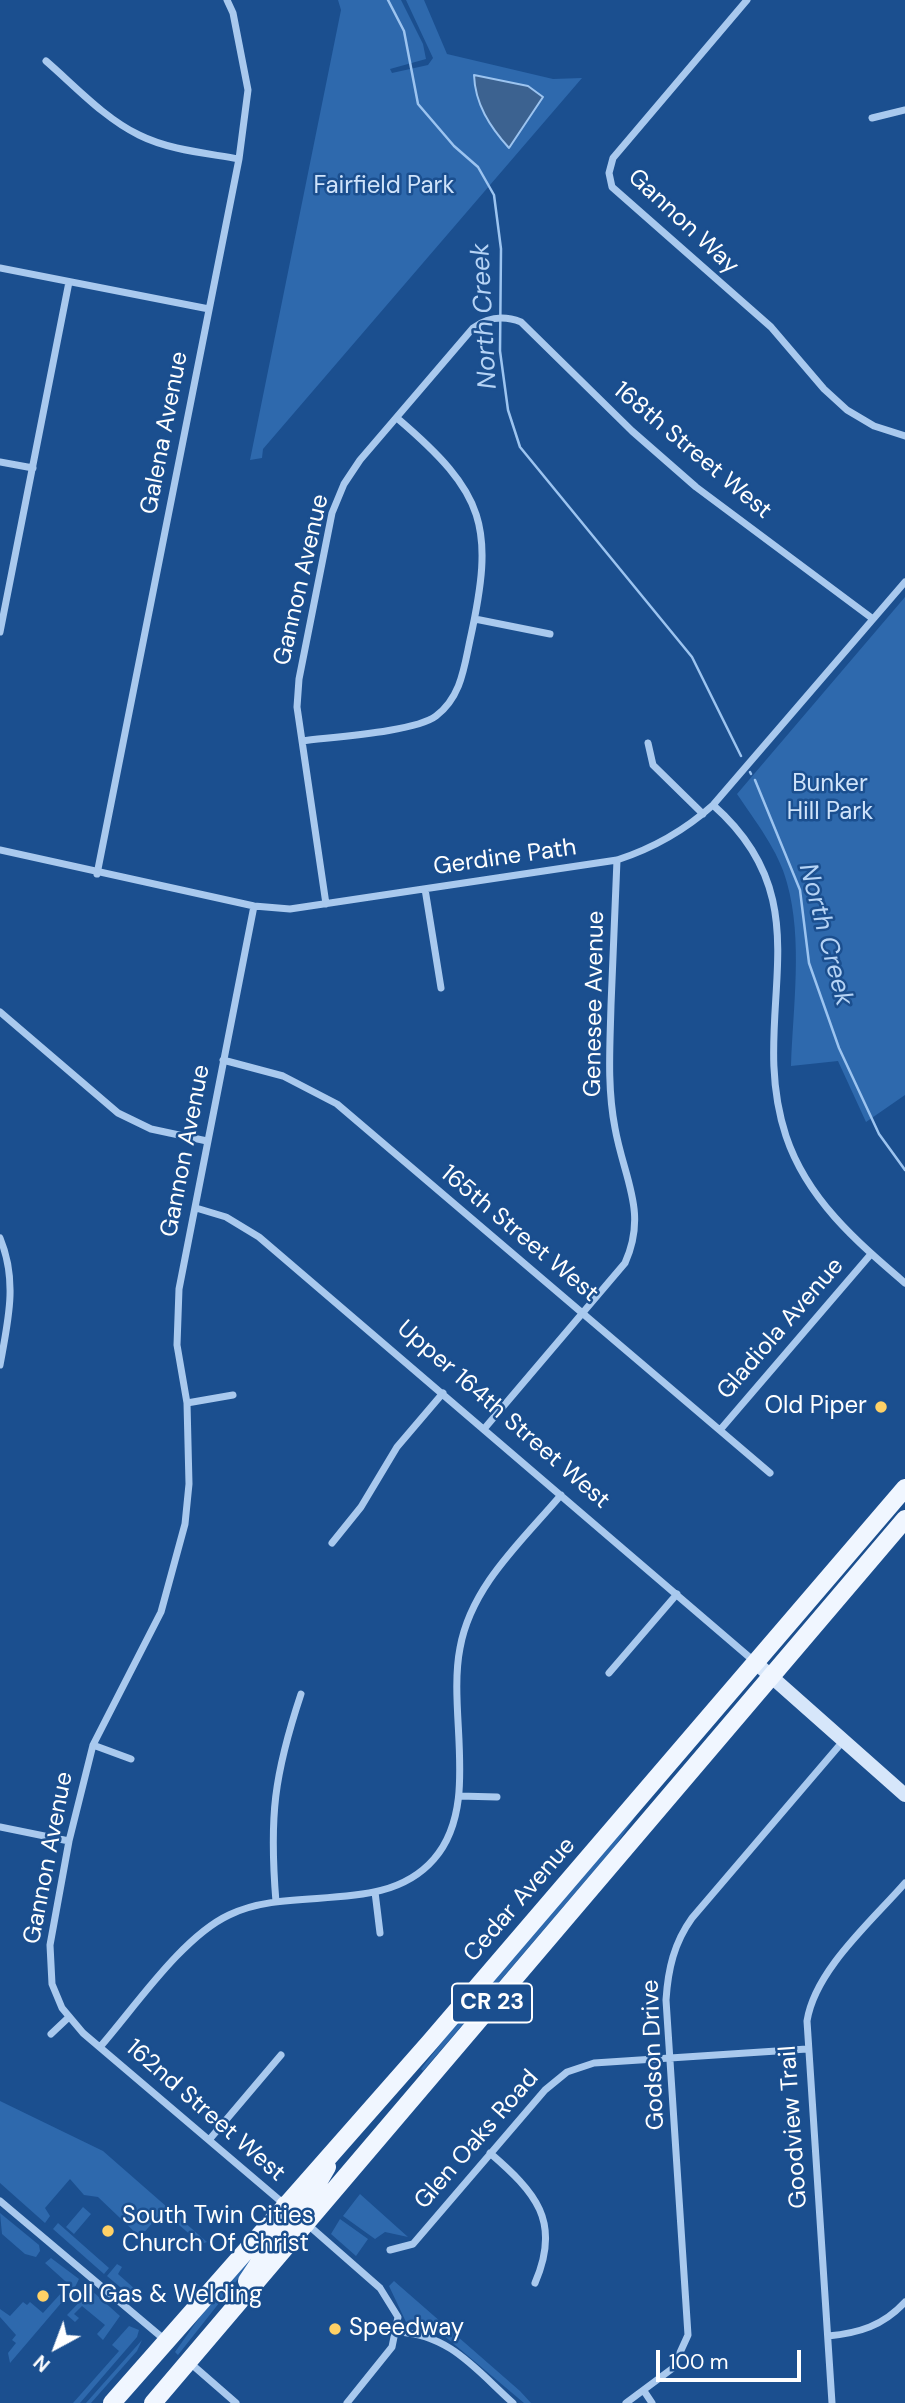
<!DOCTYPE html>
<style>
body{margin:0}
#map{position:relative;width:905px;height:2403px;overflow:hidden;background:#1b4f8f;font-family:"DM Sans",sans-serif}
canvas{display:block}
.north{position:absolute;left:21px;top:2312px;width:70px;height:70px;-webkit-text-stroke:5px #1b4f8f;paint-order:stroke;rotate:221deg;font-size:19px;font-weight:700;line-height:28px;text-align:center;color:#fff}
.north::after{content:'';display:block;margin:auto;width:24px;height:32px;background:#fff;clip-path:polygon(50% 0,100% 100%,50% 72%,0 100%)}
.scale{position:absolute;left:656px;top:2350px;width:145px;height:32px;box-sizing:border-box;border:4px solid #fff;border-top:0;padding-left:9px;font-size:21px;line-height:24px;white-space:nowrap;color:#fff;-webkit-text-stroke:5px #1b4f8f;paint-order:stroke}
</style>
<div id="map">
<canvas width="905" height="2403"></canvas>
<div class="north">N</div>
<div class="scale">100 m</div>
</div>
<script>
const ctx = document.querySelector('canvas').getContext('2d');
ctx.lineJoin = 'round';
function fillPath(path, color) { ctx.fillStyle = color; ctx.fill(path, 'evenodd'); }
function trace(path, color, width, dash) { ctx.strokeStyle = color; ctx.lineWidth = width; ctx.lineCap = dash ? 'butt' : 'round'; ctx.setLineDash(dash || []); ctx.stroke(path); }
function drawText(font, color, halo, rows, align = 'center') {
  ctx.font = font + ' "DM Sans",sans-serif'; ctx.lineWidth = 5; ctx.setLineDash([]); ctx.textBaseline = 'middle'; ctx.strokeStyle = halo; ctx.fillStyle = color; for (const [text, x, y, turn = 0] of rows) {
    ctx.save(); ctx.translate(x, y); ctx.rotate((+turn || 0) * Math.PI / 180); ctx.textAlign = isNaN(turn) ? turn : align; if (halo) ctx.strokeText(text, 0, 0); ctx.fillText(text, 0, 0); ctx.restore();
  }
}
const green = new Path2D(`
 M 338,0 L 401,0 L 423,44 L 426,59 L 390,69 L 392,73 L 428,65 L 433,58 L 406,0 L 424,0 L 447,54 L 553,79 L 582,78 L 263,449 L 262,458 L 250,460 L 341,10 ZM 475,88 L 523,125 L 509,148 L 486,119 Z
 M 905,597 L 905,1095 L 866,1122 L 838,1061 L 791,1066 C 793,1007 803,940 787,883 C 779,851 755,821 737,794 Z
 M 644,1804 L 615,1846 L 423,2071 L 421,2069 L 463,2015 Z
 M 0,2101 L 103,2151 L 207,2242 L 201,2244 L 163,2211 L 140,2237 L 98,2197 L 84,2195 L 70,2179 L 45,2208 L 50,2216 L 45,2223 L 0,2183 Z
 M 360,2194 L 408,2237 L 385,2232 L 375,2239 L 343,2216 Z
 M 83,2207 L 91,2214 L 74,2234 L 66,2227 Z
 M 0,2213 L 39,2245 L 40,2251 L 36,2257 L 25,2254 L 2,2234 Z
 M 340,2219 L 368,2239 L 356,2256 L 331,2234 Z
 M 58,2223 L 109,2268 L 104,2274 L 53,2229 Z
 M 255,2252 L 257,2255 L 178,2355 L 175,2352 L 209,2304 Z
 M 51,2258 L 79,2279 L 74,2289 L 45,2263 Z
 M 117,2264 L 122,2267 L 118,2274 L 136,2290 L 133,2298 L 107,2276 Z
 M 394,2281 L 520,2391 L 531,2403 L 524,2403 L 442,2334 L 406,2322 L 389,2286 Z
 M 91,2290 L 120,2316 L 103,2340 L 97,2334 L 105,2325 L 82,2306 L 74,2314 L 79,2318 L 75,2322 L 67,2315 Z
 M 63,2291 L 68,2295 L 10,2363 L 8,2353 L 16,2343 L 12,2340 L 16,2335 L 0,2317 L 0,2309 L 10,2316 L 23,2302 L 27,2305 L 30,2302 L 43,2313 Z
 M 129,2326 L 139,2330 L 137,2337 L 80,2403 L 73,2403 L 119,2351 L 112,2345 Z
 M 142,2340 L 137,2351 L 91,2403 L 86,2403 Z`);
const water = new Path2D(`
 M 474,75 L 528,86 L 543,97 L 509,148 C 490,127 475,104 474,75 Z`);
const stream = new Path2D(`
 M 388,0 L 404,31 L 418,104 L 454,146 L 478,167 L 494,195 L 501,249 L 500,351 L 508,410 L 520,447 L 692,657 L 741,756
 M 750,772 L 751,774
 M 755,780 L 800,890 L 809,963 L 839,1048 L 879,1134 L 905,1170`);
const street = new Path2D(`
 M 747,0 L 613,158 L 609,173 L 612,187 L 771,327 L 824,389 L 847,410 L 874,426 L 905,436
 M 46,61 C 75,86 104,118 139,135 C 169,150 206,153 239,159
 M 872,118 L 905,110
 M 0,268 L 209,309
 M 0,462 L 33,468
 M 475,619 L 550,634
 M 0,632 L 69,282
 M 302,741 C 332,737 415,732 436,716 C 461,697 464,668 470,640 C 495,526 486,494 397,418
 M 648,743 L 653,765 L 703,814
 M 713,805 C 829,907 745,1012 786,1136 C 807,1199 856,1241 905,1283
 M 0,850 L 254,906 L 290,909 L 617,860 C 654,848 684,831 713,805 L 905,582
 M 97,874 L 239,159 L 248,90 L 233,13 L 227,0
 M 425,889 L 441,988
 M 326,904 L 297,707 L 299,679 L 332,513 L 344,484 L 360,460 L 473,328 C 488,317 503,315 521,322 L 632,431 L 696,487 L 873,619
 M 254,906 L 179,1289 L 177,1345 L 187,1403 L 189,1484 L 185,1524 L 161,1612 L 93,1745 L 69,1841 L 50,1945 L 52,1984 L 62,2008 L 83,2033 L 284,2204
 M 0,1012 L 118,1113 L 151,1129 L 207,1141
 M 223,1060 L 283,1076 L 337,1104 L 770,1473
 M 196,1208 L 226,1217 L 259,1237 L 755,1662
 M 0,1238 C 18,1281 8,1321 0,1365
 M 187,1403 L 233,1395
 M 484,1429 L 625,1263 C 648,1212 624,1179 615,1128 C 607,1087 610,1046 611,1005 C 613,956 615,908 617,860
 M 720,1430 L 871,1254
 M 332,1543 L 361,1507 L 397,1447 L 443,1393
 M 609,1673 L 677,1594
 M 93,1745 L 131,1759
 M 459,1796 L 497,1797
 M 0,1827 L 69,1841
 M 375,1892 L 380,1933
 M 276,1902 C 269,1817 274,1775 301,1694
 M 51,2034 L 69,2017
 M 100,2047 C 135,2007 182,1937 229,1915 C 292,1884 384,1917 434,1859 C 481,1805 447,1714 460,1648 C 471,1586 522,1541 561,1495
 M 209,2140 L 281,2055
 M 490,2153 C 535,2192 562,2221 535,2283
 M 0,2201 L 165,2340
 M 307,2224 L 380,2288 L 398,2317 L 392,2347 L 347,2403
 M 390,2250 L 413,2244 L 545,2090 L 567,2072 L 594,2063 L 807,2049
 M 397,2332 C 450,2334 476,2370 513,2403
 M 828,2336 C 859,2333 883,2326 905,2302
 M 189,2362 L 236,2403
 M 644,2391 L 652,2403
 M 626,2403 L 673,2368 L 688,2335 L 666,2000 C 668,1969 674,1943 692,1918 L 844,1740
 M 832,2403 L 807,2021 C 815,1970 872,1921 905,1883`);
const secondary = new Path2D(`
 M 756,1663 L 905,1795`);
const primary = new Path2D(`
 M 306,2224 L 302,2210 L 327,2167
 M 247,2281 L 287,2221 L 285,2205
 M 112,2403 L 430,2042 L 905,1488
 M 153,2403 L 905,1519`);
const markers = [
 [881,1407,7,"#ffd166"],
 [108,2231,7,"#ffd166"],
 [43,2296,7,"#ffd166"],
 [335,2329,7,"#ffd166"]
];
const shields = [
 [492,2003,80]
];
const shieldNames = [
 ["CR 23",492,2003]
];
const parkNames = [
 ["Fairfield Park",384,187],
 ["Bunker",830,785],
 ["Hill Park",830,813]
];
const streetNames = [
 ["Gannon Way",683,222,43],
 ["Galena Avenue",165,433,-79],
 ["168th Street West",692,451,40],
 ["Gannon Avenue",302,580,-77],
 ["Gerdine Path",505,858,-8],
 ["Genesee Avenue",595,1004,-89],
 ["Gannon Avenue",186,1151,-79],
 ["165th Street West",519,1234,40],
 ["Gladiola Avenue",781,1329,-49],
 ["Upper 164th Street West",503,1415,41],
 ["Gannon Avenue",49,1858,-79],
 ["Cedar Avenue",520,1900,-49],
 ["Godson Drive",654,2055,-92],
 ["162nd Street West",205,2111,41],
 ["Goodview Trail",794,2127,-94],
 ["Glen Oaks Road",477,2140,-49]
];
const poiNames = [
 ["Old Piper",867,1407,"right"],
 ["South Twin Cities",122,2217],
 ["Church Of Christ",122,2245],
 ["Toll Gas & Welding",57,2296],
 ["Speedway",349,2329]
];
const waterNames = [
 ["North Creek",485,316,-93],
 ["North Creek",825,935,75]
];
fillPath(green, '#2e69ad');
fillPath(water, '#3c6290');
trace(water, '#9cc4f0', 2);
trace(stream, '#9cc4f0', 2.5);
trace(street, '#a9c9ee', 7);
trace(secondary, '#d6e6fa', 14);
trace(primary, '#f0f6ff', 18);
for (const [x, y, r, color] of markers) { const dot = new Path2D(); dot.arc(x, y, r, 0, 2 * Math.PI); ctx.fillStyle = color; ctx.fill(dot); trace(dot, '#1b4f8f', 2.5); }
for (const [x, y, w] of shields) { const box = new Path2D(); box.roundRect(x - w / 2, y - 19.5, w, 39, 5); ctx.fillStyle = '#1b4f8f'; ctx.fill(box); trace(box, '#fff', 2); }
drawText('bold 23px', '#fff', null, shieldNames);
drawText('24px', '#cfe3fa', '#1b4f8f', parkNames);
drawText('24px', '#fff', '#1b4f8f', streetNames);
drawText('24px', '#fff', '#1b4f8f', poiNames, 'left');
drawText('italic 26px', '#b5d3f5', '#1b4f8f', waterNames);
</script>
